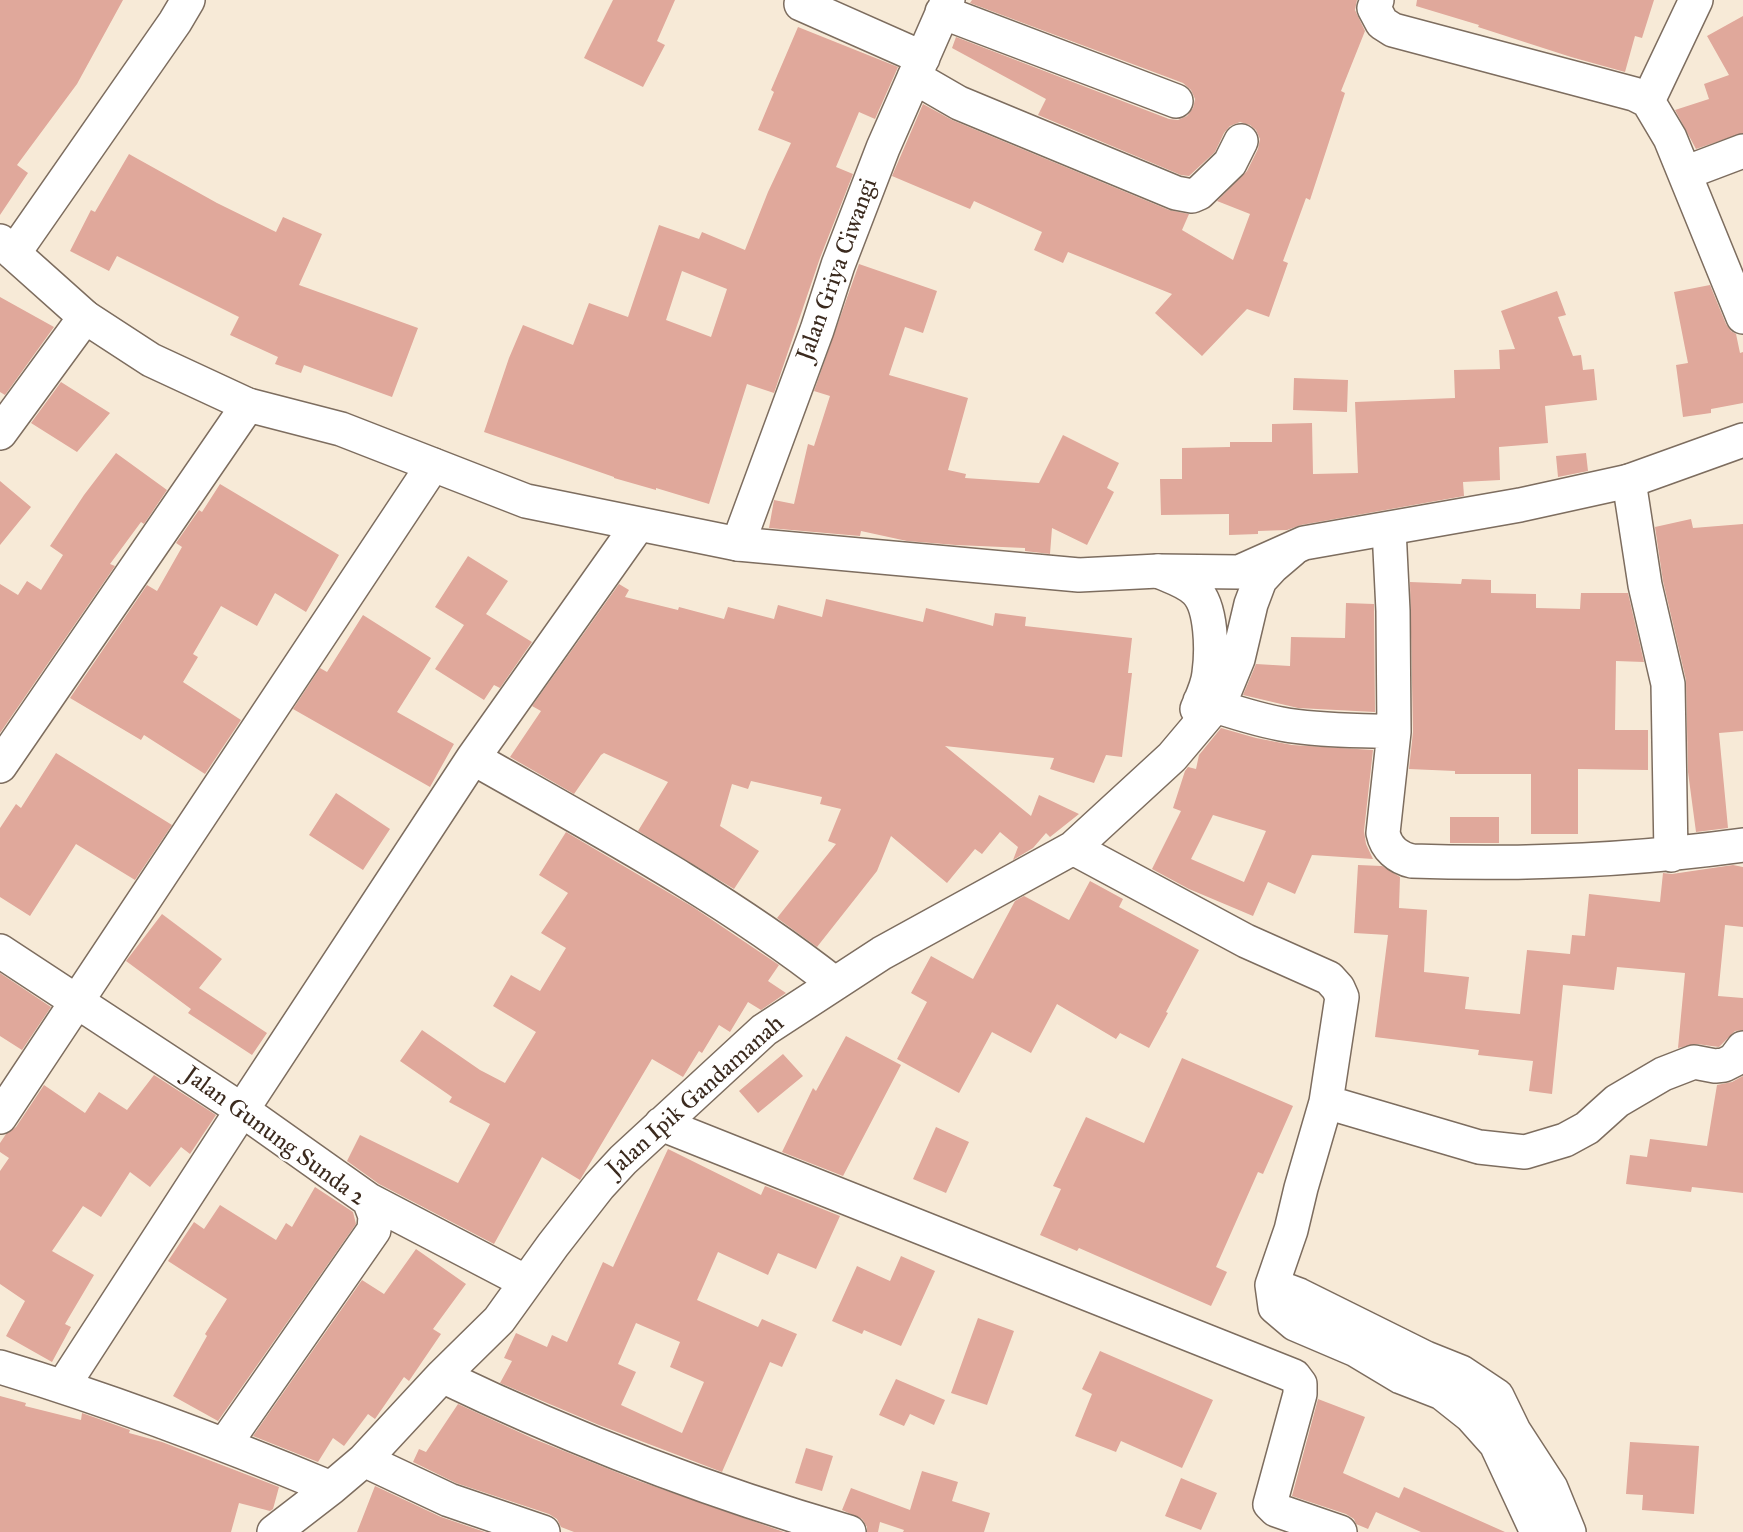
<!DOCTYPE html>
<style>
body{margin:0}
canvas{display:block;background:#f7ead7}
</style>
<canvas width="1743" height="1532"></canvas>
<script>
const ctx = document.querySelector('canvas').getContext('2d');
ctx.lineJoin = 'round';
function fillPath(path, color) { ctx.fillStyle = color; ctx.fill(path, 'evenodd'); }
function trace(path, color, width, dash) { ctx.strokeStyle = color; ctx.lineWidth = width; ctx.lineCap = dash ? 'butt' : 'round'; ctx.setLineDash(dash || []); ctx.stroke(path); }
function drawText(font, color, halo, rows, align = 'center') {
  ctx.font = font + ' "IM FELL Great Primer",serif'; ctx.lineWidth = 4.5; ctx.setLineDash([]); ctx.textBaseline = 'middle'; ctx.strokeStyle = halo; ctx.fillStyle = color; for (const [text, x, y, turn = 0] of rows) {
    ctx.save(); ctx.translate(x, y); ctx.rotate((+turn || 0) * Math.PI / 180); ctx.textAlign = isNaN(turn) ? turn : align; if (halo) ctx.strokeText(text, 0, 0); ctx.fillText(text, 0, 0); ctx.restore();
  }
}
const building = new Path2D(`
 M 0,0 L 123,0 L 77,84 L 17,165 L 28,173 L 0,215 Z
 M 613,0 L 675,0 L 657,41 L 665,45 L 643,87 L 584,58 Z
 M 972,0 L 1357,0 L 1355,10 L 1365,31 L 1341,91 L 1345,93 L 1310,200 L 1306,198 L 1283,261 L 1288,263 L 1269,317 L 1247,309 L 1202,356 L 1155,313 L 1172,294 L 1068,252 L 1063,263 L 1034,250 L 1042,232 L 974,201 L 970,209 L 892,176 L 923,104 L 952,120 L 1169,210 L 1189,214 L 1182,230 L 1233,260 L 1250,214 L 1217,201 L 1247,171 L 1258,149 L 1260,139 L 1256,130 L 1250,125 L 1240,122 L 1230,126 L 1224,133 L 1215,152 L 1189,176 L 1181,175 L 1038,115 L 1046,99 L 952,48 L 956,37 L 1169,119 L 1178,120 L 1187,116 L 1193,108 L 1195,99 L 1191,90 L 1183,83 L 970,3 Z
 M 1417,0 L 1654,0 L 1642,38 L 1635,36 L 1625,72 L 1571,57 L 1478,27 L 1479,25 L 1416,6 Z
 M 1743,16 L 1743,133 L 1696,149 L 1675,110 L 1709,99 L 1704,84 L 1729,75 L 1707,36 Z
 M 798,27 L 898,67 L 875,119 L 859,112 L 836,167 L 853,174 L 820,258 L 774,393 L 747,384 L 709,504 L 656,488 L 656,490 L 614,478 L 614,477 L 484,432 L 509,358 L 523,325 L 573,345 L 589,303 L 628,317 L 659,225 L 699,239 L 702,232 L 745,250 L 768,192 L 791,143 L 758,130 L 774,92 L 771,90 ZM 682,271 L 727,289 L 711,337 L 666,320 Z
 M 129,154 L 217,203 L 276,232 L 283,217 L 322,234 L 299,285 L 418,328 L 392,397 L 304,365 L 301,373 L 275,364 L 278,357 L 230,335 L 239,317 L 117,256 L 109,271 L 70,251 L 91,210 L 95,212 Z
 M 859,264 L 937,291 L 923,333 L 905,327 L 889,375 L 968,398 L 948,470 L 966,474 L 965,478 L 1039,483 L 1063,435 L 1119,463 L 1107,488 L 1114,492 L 1087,545 L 1052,528 L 1050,554 L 1025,551 L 1025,548 L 956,545 L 907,541 L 861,531 L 860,536 L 769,528 L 774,500 L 794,504 L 808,444 L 814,446 L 830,396 L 814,391 Z
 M 1710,285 L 1726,324 L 1731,331 L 1736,334 L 1740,353 L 1743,352 L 1743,403 L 1711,409 L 1711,413 L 1683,417 L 1676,365 L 1688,363 L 1674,292 Z
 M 1557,291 L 1566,315 L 1558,317 L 1573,356 L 1581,355 L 1583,370 L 1594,369 L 1597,400 L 1545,406 L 1548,443 L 1499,447 L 1500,480 L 1463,482 L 1464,496 L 1301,525 L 1287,530 L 1258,531 L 1258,534 L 1229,535 L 1229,514 L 1161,515 L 1160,479 L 1182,479 L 1182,448 L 1230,447 L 1230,442 L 1272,442 L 1272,424 L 1312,423 L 1313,474 L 1358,473 L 1355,402 L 1455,398 L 1454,370 L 1500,369 L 1499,350 L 1515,349 L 1501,311 Z
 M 0,297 L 54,327 L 5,395 L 0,392 Z
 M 1294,378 L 1348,380 L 1347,412 L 1293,410 Z
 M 61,382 L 110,413 L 77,452 L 31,423 Z
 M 116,453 L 167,490 L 144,524 L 141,522 L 110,564 L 115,566 L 0,733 L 0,584 L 18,595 L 27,581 L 41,590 L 63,555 L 50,546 L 84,495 Z
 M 1586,453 L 1588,471 L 1558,477 L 1556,456 Z
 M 0,481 L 31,507 L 0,545 Z
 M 220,484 L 339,555 L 306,612 L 275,593 L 257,626 L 221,606 L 193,654 L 198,657 L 183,682 L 241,720 L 205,774 L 144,735 L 141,740 L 70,698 L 147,585 L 157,591 L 182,547 L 176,543 L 199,510 L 202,512 Z
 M 1691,519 L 1693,528 L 1743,524 L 1743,731 L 1719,733 L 1728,828 L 1696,832 L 1688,772 L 1686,680 L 1663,581 L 1655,527 Z
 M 468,556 L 508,581 L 486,614 L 532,642 L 500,688 L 494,685 L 484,700 L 435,669 L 464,625 L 435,607 Z
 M 1462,579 L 1491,580 L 1491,593 L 1536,594 L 1536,608 L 1580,609 L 1581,593 L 1628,593 L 1644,662 L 1616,661 L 1615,730 L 1648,730 L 1648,770 L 1578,769 L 1578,834 L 1531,834 L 1531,774 L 1455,774 L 1455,771 L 1409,769 L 1413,732 L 1410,582 L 1461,584 Z
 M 619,584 L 629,590 L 625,597 L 678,610 L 679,607 L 724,619 L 728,607 L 774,619 L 778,605 L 822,617 L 826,599 L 923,622 L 926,608 L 993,626 L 995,613 L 1026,617 L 1025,626 L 1132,638 L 1128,673 L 1132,673 L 1122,757 L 1106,755 L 1094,783 L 1050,769 L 1054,758 L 945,746 L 1031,816 L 1039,795 L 1079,814 L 1050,837 L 1046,833 L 1033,848 L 1013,860 L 1018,847 L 1000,832 L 982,854 L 975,849 L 947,883 L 891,836 L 877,871 L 817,947 L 777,918 L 836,844 L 828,841 L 841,809 L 820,804 L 822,797 L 751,781 L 748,789 L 732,784 L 720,826 L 759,851 L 734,889 L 638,831 L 668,782 L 604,753 L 601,755 L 574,794 L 510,757 L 541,711 L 532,706 Z
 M 1346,603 L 1374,604 L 1375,712 L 1298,708 L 1243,695 L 1256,664 L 1290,666 L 1291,637 L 1345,638 Z
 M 363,615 L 431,658 L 397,712 L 454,744 L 430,787 L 293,709 L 320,668 L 327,672 Z
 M 1221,728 L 1256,738 L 1292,745 L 1373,750 L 1364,831 L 1366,844 L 1373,859 L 1312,855 L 1295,894 L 1268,882 L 1253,916 L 1189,889 L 1152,869 L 1181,811 L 1173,808 L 1185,771 L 1188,767 L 1196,769 L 1199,755 ZM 1213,815 L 1266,831 L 1244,882 L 1191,859 Z
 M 56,753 L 172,825 L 135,880 L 76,844 L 30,916 L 0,897 L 0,828 L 16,804 L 21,808 Z
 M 336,793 L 390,829 L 363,870 L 309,835 Z
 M 1450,817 L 1499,817 L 1499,843 L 1450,843 Z
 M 566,832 L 693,907 L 779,965 L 768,981 L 786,993 L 761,1010 L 748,1002 L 730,1032 L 719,1025 L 702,1053 L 699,1051 L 683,1077 L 652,1059 L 580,1180 L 542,1157 L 494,1244 L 379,1184 L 347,1161 L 360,1135 L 458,1183 L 490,1124 L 449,1102 L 452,1097 L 400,1061 L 422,1030 L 480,1070 L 505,1083 L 536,1032 L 493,1006 L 511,975 L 540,991 L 566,948 L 541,933 L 568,893 L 539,875 Z
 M 1358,865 L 1382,866 L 1400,877 L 1399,908 L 1427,910 L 1424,972 L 1469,977 L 1465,1009 L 1520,1014 L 1527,950 L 1570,954 L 1572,935 L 1585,936 L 1589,894 L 1660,902 L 1663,873 L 1672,874 L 1733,865 L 1743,867 L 1743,927 L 1725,925 L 1718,996 L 1743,998 L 1743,1030 L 1735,1031 L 1719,1047 L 1697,1044 L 1678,1048 L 1685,973 L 1617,967 L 1614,990 L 1563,985 L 1552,1094 L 1529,1091 L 1533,1061 L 1478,1055 L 1479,1050 L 1375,1037 L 1388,935 L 1354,933 Z
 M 1090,881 L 1123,899 L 1119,907 L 1199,950 L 1166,1012 L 1168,1013 L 1149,1048 L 1120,1033 L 1116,1039 L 1057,1004 L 1031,1053 L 992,1032 L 959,1093 L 897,1059 L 927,1002 L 911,993 L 931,956 L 973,979 L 1015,901 L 1024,896 L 1069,920 Z
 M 162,914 L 222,959 L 199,988 L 267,1033 L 252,1055 L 188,1013 L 191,1009 L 126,961 Z
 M 0,973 L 51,1007 L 22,1050 L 0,1036 Z
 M 846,1036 L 901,1065 L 843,1176 L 782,1152 L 813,1088 L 816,1091 Z
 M 783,1054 L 803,1076 L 758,1113 L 739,1091 Z
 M 1182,1058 L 1293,1106 L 1263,1174 L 1258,1172 L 1216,1267 L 1227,1272 L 1211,1306 L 1079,1248 L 1077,1251 L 1040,1235 L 1061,1189 L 1053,1186 L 1086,1117 L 1144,1143 Z
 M 154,1075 L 216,1115 L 190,1154 L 181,1147 L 150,1187 L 130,1172 L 101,1217 L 83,1206 L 52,1251 L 94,1275 L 65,1324 L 71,1327 L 52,1362 L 6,1336 L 25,1301 L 0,1284 L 0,1171 L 9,1158 L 0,1152 L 0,1143 L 6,1134 L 16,1127 L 44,1085 L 85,1113 L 99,1092 L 127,1110 Z
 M 1743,1076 L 1743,1193 L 1692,1187 L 1691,1192 L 1626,1184 L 1630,1155 L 1647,1157 L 1650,1139 L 1707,1146 L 1717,1085 L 1732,1082 Z
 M 936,1127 L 969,1142 L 946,1193 L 913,1179 Z
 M 668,1149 L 761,1195 L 765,1186 L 840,1216 L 816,1269 L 778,1253 L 768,1275 L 718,1252 L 697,1300 L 758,1327 L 762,1319 L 797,1334 L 782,1367 L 770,1362 L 722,1472 L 599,1425 L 500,1383 L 512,1361 L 504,1358 L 516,1333 L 547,1347 L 552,1335 L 567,1342 L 603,1262 L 613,1267 ZM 636,1323 L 680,1342 L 670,1367 L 704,1382 L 682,1433 L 621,1405 L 636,1372 L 618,1364 Z
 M 315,1187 L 353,1212 L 356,1224 L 218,1421 L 173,1396 L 207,1336 L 205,1334 L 227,1299 L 168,1261 L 194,1222 L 204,1229 L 220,1205 L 276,1240 L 286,1223 L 292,1227 Z
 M 416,1249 L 466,1284 L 433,1329 L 441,1334 L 409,1381 L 404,1377 L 375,1419 L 368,1414 L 344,1446 L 333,1438 L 318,1462 L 253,1436 L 362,1280 L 384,1294 Z
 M 901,1256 L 935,1271 L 901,1346 L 864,1330 L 862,1334 L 832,1321 L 857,1266 L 890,1281 Z
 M 978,1318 L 1014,1331 L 987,1405 L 951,1393 Z
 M 1100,1351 L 1213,1400 L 1182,1468 L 1121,1441 L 1116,1452 L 1075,1436 L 1092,1394 L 1082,1389 Z
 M 896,1379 L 945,1400 L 934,1425 L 910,1414 L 904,1426 L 879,1415 Z
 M 0,1396 L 26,1403 L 25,1406 L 81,1420 L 82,1413 L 130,1430 L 129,1433 L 162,1442 L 279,1487 L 273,1509 L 270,1511 L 239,1503 L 231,1532 L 0,1532 Z
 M 1318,1399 L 1365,1417 L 1343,1473 L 1399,1498 L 1404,1487 L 1505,1532 L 1421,1532 L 1376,1512 L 1368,1529 L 1356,1524 L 1354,1519 L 1346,1514 L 1292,1496 Z
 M 458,1404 L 534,1439 L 636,1480 L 784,1532 L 574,1532 L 561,1527 L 557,1519 L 549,1514 L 456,1483 L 413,1462 L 419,1449 L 426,1452 Z
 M 1630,1442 L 1699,1446 L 1694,1514 L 1642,1510 L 1643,1495 L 1626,1494 Z
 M 806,1448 L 833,1456 L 822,1491 L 795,1483 Z
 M 922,1471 L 958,1482 L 952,1501 L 990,1513 L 984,1532 L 903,1532 L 904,1530 L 880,1522 L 878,1532 L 867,1532 L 867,1527 L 862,1519 L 842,1510 L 851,1488 L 910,1510 Z
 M 1181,1478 L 1217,1493 L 1201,1530 L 1165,1516 Z
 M 375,1486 L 441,1517 L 485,1532 L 357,1532 Z`);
const minor = new Path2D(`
 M 1377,0 L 1374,8 L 1382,23 L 1393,30 L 1634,94 L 1648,101 L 1670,138 L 1743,317
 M 801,4 L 923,58
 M 942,12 L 1176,101
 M 914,77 L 959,103 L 1176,193 L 1192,196 L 1199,193 L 1230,163 L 1241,141
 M 1648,101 L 1696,0
 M 1685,173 L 1743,151
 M 14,253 L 175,22 L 188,0
 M 0,433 L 85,317
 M 1629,481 L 1645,585 L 1668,684 L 1671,855
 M 1389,529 L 1393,611 L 1394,732 L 1383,833 C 1386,848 1398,858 1412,861 C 1523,865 1634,860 1743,845
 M 738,544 L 817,330 L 838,265 L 883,148 L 948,0
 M 1158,571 C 1171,577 1186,581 1196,591 C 1212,607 1212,651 1209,673 C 1208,685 1202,697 1197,709
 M 1200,701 C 1227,710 1254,719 1281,724 C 1318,731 1356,730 1394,732
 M 473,758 C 596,828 722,895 834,983
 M 0,766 L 248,405
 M 1073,848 L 1246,941 L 1329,978 L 1338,988 L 1342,997 L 1326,1102 L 1301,1188 L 1291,1230 L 1272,1285 L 1275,1307 L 1295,1324 L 1356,1350 L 1401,1377 L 1442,1393 L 1471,1416 L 1496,1444 L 1537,1532
 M 0,951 L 242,1110 L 369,1200 L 526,1282
 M 1326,1102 L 1479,1147 L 1525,1152 L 1565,1140 L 1587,1128 L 1617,1101 L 1663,1074 L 1694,1062 L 1715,1066 L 1724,1065 L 1734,1060 L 1743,1048
 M 0,1117 L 433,465
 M 661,1124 L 1294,1376 L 1300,1384 L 1300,1394 L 1270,1504 L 1276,1510 L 1340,1532
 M 1272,1285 L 1299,1295 L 1426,1358 L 1461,1372 L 1497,1396 L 1514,1431 L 1551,1488 L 1569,1532
 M 0,1367 C 113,1401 223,1443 331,1488
 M 442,1376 C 573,1439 710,1492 849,1532
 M 63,1386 L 242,1110 L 473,758 L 638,525
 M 225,1444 L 374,1230 L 375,1216 L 369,1200
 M 364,1460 L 449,1500 L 543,1532
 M 274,1532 L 331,1488 L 364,1460 L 442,1376 L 499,1320 L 553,1245 L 599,1186 L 623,1160 L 764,1030 L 882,953 L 1073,848 L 1172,757 L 1215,706 L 1224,693 L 1238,659 L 1251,604 L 1260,580 L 1272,567 L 1292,550`);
const major = new Path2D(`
 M 0,241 L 85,317 L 151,360 L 248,405 L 341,429 L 526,501 L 738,544 L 1079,575 L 1158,571 L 1239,572 L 1304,543 L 1520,505 L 1629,481 L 1743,440`);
const streetNames = [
 ["Jalan Griya Ciwangi",838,270,-70],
 ["Jalan Ipik Gandamanah",696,1097,-42],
 ["Jalan Gunung Sunda 2",274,1137,36]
];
fillPath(building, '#e0a89b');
trace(minor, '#7d6d5f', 36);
trace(major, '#7d6d5f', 36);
trace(minor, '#fff', 33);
trace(major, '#fff', 33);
drawText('24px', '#3b2a1e', '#fff', streetNames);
</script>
